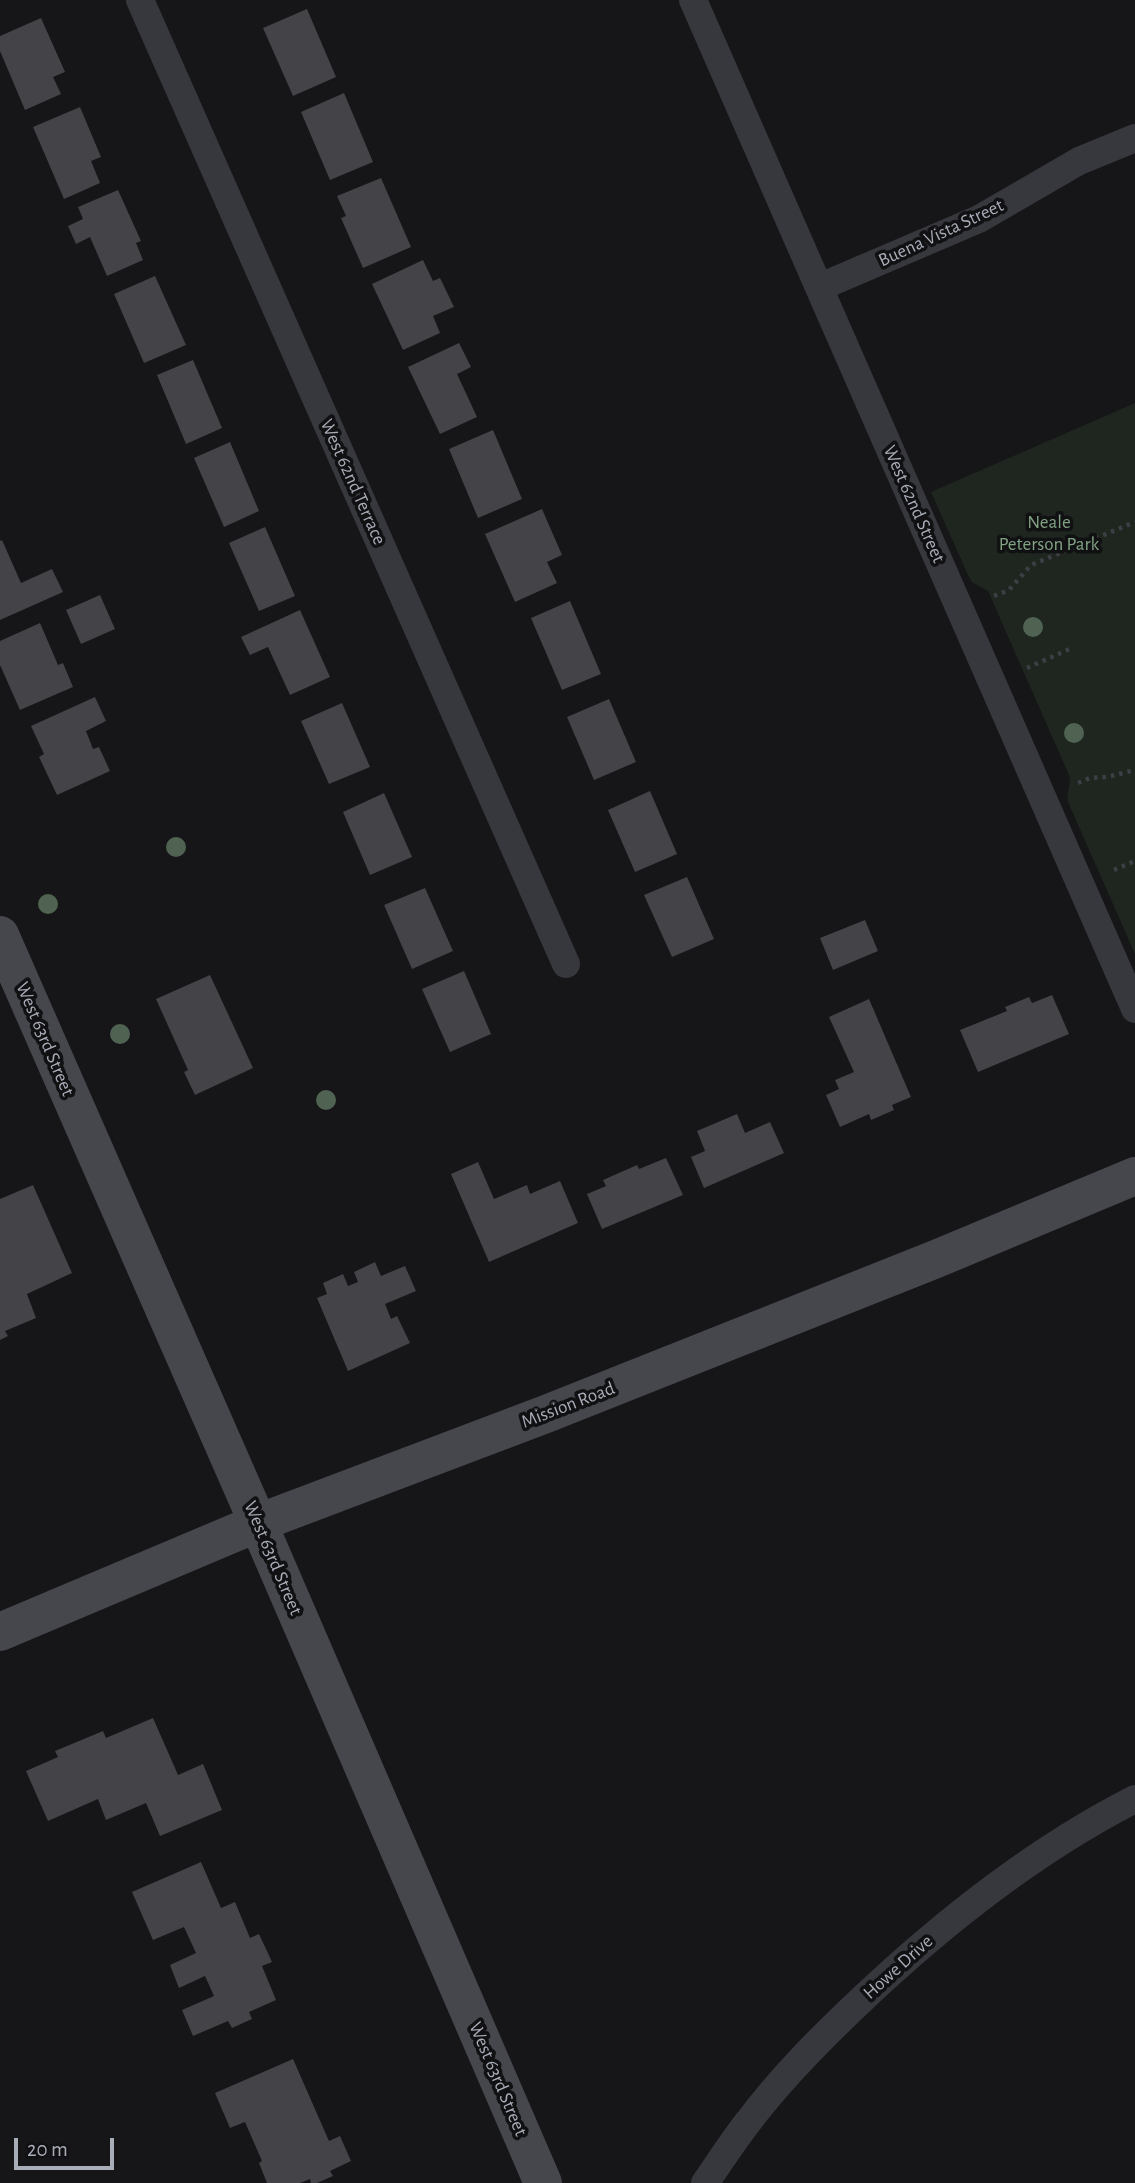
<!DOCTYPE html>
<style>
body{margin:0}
#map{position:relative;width:1135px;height:2183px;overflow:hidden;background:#161618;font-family:"Alegreya Sans",sans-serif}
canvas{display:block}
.scale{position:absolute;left:14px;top:2138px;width:100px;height:32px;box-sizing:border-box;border:4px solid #a9adb8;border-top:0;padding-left:9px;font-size:21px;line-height:24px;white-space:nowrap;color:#a9adb8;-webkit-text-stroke:5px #111113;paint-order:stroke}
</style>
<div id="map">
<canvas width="1135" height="2183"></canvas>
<div class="scale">20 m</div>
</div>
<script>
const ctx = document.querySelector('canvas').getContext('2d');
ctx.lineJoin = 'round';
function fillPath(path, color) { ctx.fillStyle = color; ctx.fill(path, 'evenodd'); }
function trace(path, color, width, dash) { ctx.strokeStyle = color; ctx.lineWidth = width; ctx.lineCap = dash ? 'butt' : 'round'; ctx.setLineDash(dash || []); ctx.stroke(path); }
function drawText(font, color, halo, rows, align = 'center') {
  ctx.font = font + ' "Alegreya Sans",sans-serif'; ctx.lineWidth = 7; ctx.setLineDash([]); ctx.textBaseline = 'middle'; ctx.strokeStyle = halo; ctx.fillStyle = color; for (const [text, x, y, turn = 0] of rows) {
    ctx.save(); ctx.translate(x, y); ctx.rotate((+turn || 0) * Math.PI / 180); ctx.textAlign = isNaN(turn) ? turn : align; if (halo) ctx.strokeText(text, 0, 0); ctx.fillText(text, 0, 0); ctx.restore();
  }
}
const green = new Path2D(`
 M 1135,403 L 1135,954 L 1068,802 C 1066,791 1072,784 1069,775 L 988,591 L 972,582 L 968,575 L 931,492 Z`);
const building = new Path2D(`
 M 307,9 L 336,77 L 293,96 L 263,28 Z
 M 41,18 L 65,72 L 53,77 L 61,94 L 25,110 L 0,51 L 0,36 Z
 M 344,93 L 373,162 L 330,180 L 301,112 Z
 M 80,107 L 101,157 L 91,161 L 100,183 L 64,199 L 33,127 Z
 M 381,178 L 411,247 L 363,268 L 341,218 L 346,216 L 337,196 Z
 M 118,190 L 141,241 L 136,243 L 143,260 L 107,276 L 90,237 L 76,244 L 68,226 L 83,219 L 78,207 Z
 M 423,260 L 433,281 L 440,278 L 454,307 L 433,316 L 440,333 L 403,350 L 372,284 Z
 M 155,276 L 186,345 L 144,363 L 114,294 Z
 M 459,343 L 471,367 L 457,374 L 477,417 L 440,434 L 408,367 Z
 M 193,360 L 222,428 L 186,444 L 157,375 Z
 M 493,430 L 522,499 L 478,518 L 449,449 Z
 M 230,442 L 259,511 L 224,527 L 194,458 Z
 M 542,509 L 562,555 L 547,562 L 557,583 L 515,602 L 485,534 Z
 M 265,527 L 295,596 L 259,611 L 229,543 Z
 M 2,540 L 21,583 L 52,569 L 63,592 L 0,620 L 0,541 Z
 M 100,595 L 115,629 L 81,644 L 66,610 Z
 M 570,601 L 601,674 L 562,690 L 531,618 Z
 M 300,610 L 330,677 L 290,695 L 268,647 L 250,655 L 241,637 Z
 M 40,623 L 58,665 L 63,663 L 73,687 L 20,710 L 0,665 L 0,641 Z
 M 95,697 L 106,721 L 86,731 L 93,749 L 99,747 L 110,771 L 57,795 L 39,757 L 44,754 L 31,726 Z
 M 609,699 L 636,762 L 594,780 L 567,717 Z
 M 342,703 L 370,767 L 329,784 L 301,721 Z
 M 650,791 L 677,854 L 635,872 L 608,810 Z
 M 384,793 L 412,857 L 370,875 L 343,812 Z
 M 687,877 L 714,939 L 672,957 L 644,895 Z
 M 425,888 L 453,951 L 412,969 L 384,905 Z
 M 865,920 L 878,951 L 833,970 L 820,938 Z
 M 464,971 L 491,1034 L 450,1052 L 422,989 Z
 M 210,975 L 253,1068 L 195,1095 L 184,1072 L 188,1070 L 156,999 Z
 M 1052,995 L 1069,1034 L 978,1072 L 960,1030 L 1007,1011 L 1005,1007 L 1029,997 L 1032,1003 Z
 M 869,999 L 911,1097 L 892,1105 L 894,1110 L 871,1120 L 869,1114 L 840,1127 L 826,1095 L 839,1089 L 835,1080 L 854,1072 L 829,1017 Z
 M 737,1114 L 745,1133 L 770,1122 L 784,1153 L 704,1188 L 691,1157 L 705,1151 L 697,1131 Z
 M 666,1158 L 683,1195 L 602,1229 L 587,1194 L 606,1186 L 603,1180 L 637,1165 L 639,1169 Z
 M 478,1162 L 494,1199 L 527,1185 L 530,1194 L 560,1181 L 578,1223 L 489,1262 L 451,1174 Z
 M 33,1185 L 72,1273 L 27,1294 L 36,1318 L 5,1331 L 8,1336 L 0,1340 L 0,1199 Z
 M 375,1262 L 381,1276 L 405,1266 L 416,1291 L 385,1304 L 391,1319 L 397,1316 L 410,1343 L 348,1371 L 317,1298 L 327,1294 L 323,1283 L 343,1274 L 348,1286 L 358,1282 L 354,1272 Z
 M 153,1718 L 178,1775 L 203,1764 L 222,1810 L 160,1836 L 146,1803 L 106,1820 L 98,1799 L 48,1821 L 26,1771 L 58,1757 L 55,1751 L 103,1731 L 106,1738 Z
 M 201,1862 L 221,1908 L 235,1902 L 250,1938 L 259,1934 L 272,1962 L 262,1966 L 276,2000 L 249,2012 L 252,2019 L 232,2028 L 228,2021 L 193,2036 L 182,2010 L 214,1996 L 205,1976 L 179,1988 L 170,1965 L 196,1953 L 184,1927 L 153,1940 L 132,1892 Z
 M 293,2059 L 329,2141 L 340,2136 L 351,2161 L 330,2171 L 333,2176 L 317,2183 L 311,2183 L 310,2179 L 300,2183 L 267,2183 L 259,2163 L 262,2161 L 245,2122 L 230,2128 L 215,2093 Z`);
const path = new Path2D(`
 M 994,596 L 1009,590 L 1031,565 L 1135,522
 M 1027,668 L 1072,648
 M 1078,783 L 1090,778 L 1107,777 L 1135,770
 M 1114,870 L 1135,861`);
const minor = new Path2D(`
 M 140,0 L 566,964
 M 693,0 L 1135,1009
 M 820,287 L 979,219 L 1079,161 L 1135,138
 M 705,2183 C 719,2163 733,2141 748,2122 C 780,2079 818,2041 857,2004 C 940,1925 1031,1852 1135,1799`);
const secondary = new Path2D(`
 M 0,935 L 258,1523 L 543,2183
 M 0,1632 L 258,1523 L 546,1414 L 936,1259 L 1135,1176`);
const trees = [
 [1033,627],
 [1074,733],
 [176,847],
 [48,904],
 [120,1034],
 [326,1100]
];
const streetNames = [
 ["Buena Vista Street",941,233,-25],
 ["West 62nd Terrace",353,482,66],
 ["West 62nd Street",914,504,66],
 ["West 63rd Street",45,1039,67],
 ["Mission Road",568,1405,-21],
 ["West 63rd Street",273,1558,67],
 ["Howe Drive",898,1967,-42],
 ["West 63rd Street",498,2079,67]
];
const parkNames = [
 ["Neale",1049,522],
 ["Peterson Park",1049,544]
];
fillPath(green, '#1e261f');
fillPath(building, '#434348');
trace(path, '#3d3f44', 4.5, [3.5, 5]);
trace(minor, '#37383d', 28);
trace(secondary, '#45474d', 38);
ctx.fillStyle = '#506353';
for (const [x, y] of trees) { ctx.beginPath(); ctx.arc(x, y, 10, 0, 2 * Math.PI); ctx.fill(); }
drawText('19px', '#a9adb8', '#111113', streetNames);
drawText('19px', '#80a283', '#111113', parkNames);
</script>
